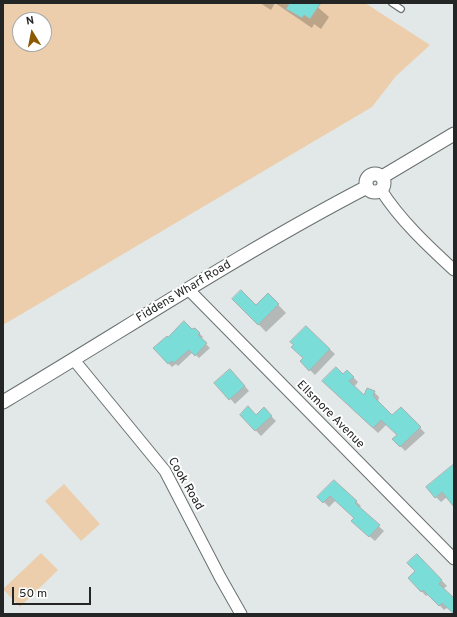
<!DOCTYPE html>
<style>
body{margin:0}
#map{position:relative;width:457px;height:617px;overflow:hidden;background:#e1e8e7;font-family:Overpass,sans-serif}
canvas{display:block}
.frame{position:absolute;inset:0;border:4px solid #242626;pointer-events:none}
.north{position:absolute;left:12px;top:12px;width:40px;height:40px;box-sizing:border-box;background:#fff;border:1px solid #a7a8a8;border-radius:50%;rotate:350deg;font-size:11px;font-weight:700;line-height:16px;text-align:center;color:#242626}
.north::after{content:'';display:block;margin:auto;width:14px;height:18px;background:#8c5a05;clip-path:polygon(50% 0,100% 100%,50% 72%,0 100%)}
.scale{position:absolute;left:12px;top:587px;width:79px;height:18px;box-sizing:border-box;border:2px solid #242626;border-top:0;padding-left:5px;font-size:12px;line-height:14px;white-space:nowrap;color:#242626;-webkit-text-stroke:3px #fff;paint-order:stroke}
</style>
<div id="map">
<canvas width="457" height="617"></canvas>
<div class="frame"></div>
<div class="north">N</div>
<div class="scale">50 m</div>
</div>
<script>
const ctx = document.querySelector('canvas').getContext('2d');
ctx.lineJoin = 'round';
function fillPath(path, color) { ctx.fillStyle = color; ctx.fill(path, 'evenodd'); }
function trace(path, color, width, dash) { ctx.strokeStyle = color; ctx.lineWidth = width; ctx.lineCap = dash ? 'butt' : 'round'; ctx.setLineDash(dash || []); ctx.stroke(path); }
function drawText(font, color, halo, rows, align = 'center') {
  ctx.font = font + ' Overpass,sans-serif'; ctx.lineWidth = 4; ctx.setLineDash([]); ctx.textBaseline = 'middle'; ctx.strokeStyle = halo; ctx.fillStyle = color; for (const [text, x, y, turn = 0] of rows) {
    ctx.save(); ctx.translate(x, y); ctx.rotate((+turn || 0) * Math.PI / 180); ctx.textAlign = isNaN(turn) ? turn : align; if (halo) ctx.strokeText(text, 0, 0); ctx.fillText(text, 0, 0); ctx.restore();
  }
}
const green = new Path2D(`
 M 3,3 L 365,3 L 430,45 L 396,76 L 372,107 L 3,325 ZM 20,20 L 44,20 L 44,44 L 20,44 Z
 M 64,484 L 100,524 L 81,541 L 45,501 Z
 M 41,553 L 58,570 L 20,607 L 3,589 Z`);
const shadow = new Path2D(`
 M 260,3 L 275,3 L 271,10 Z
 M 275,3 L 313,3 L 329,17 L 321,29 L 314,24 L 312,28 Z
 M 268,294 L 286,313 L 266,332 L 234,299 L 256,306 Z
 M 306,327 L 335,354 L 315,375 L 301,361 L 304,358 L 295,345 Z
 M 195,329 L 203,337 L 201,339 L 210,348 L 199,358 L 193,352 L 178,366 L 176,364 L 172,367 L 155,348 L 168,338 Z
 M 347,371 L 358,382 L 354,387 L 364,396 L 374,392 L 379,397 L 378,402 L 392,416 L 401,408 L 425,433 L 405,451 L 394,439 L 398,435 L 387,424 L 378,433 L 328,386 Z
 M 235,375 L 249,391 L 235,404 L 216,383 Z
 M 264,409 L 276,421 L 261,436 L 241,415 L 256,416 Z
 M 454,467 L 454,506 L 447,497 L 441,502 L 436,497 Z
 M 334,481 L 361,506 L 359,508 L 384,531 L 375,541 L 358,526 L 355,518 L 336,500 L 329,507 L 319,497 Z
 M 417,555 L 447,586 L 443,589 L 454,599 L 454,614 L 448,607 L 444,610 L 429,594 L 426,596 L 409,578 L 417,571 Z`);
const building = new Path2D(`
 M 290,3 L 321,3 L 310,19 L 304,15 L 302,18 L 286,9 Z
 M 241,290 L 256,305 L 268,293 L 279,304 L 258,325 L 232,299 Z
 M 184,321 L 192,329 L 195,328 L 200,333 L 198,335 L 207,343 L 195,356 L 189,350 L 174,363 L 172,361 L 168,364 L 153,348 L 167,336 L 168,337 Z
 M 306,326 L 330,349 L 309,371 L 300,361 L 303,358 L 291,347 L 294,345 L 290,342 Z
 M 336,367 L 343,374 L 347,370 L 354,377 L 349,381 L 364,395 L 367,388 L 375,391 L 373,396 L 392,415 L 401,407 L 421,427 L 400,447 L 392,439 L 397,435 L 381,420 L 373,428 L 322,381 Z
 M 230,369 L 245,386 L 229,400 L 214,383 Z
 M 248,406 L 256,415 L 264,407 L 272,416 L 255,431 L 240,415 Z
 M 454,464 L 454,507 L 442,492 L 435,498 L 426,487 Z
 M 334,480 L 357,501 L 355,503 L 380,525 L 369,537 L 351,521 L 354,518 L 330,496 L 323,503 L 317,497 Z
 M 417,554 L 442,580 L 439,584 L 454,598 L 454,614 L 442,603 L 439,606 L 423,590 L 421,592 L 408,578 L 415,571 L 407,563 Z`);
const service = new Path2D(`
 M 392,3 L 401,9`);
const minor = new Path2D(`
 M 381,190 C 400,220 428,246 454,270
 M 188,289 L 454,559
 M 74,360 L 165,471 L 220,577 L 241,614`);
const tertiary = new Path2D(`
 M366 183a9 9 0 1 1 18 0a9 9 0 1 1-18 0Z
 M 382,177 L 454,134
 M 3,402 C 124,330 242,252 367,187`);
const streetNames = [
 ["Fiddens Wharf Road",184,292,-31],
 ["Ellsmore Avenue",330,415,45],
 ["Cook Road",185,484,60]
];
fillPath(green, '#ecceac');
fillPath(shadow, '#0003');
fillPath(building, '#7addd8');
trace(building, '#aab1b0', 1);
trace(service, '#6a7070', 8);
trace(minor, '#6a7070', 13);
trace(tertiary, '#6a7070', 15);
trace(service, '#fff', 5.5);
trace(minor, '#fff', 11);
trace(tertiary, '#fff', 13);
drawText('12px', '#242626', '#fff', streetNames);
</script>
